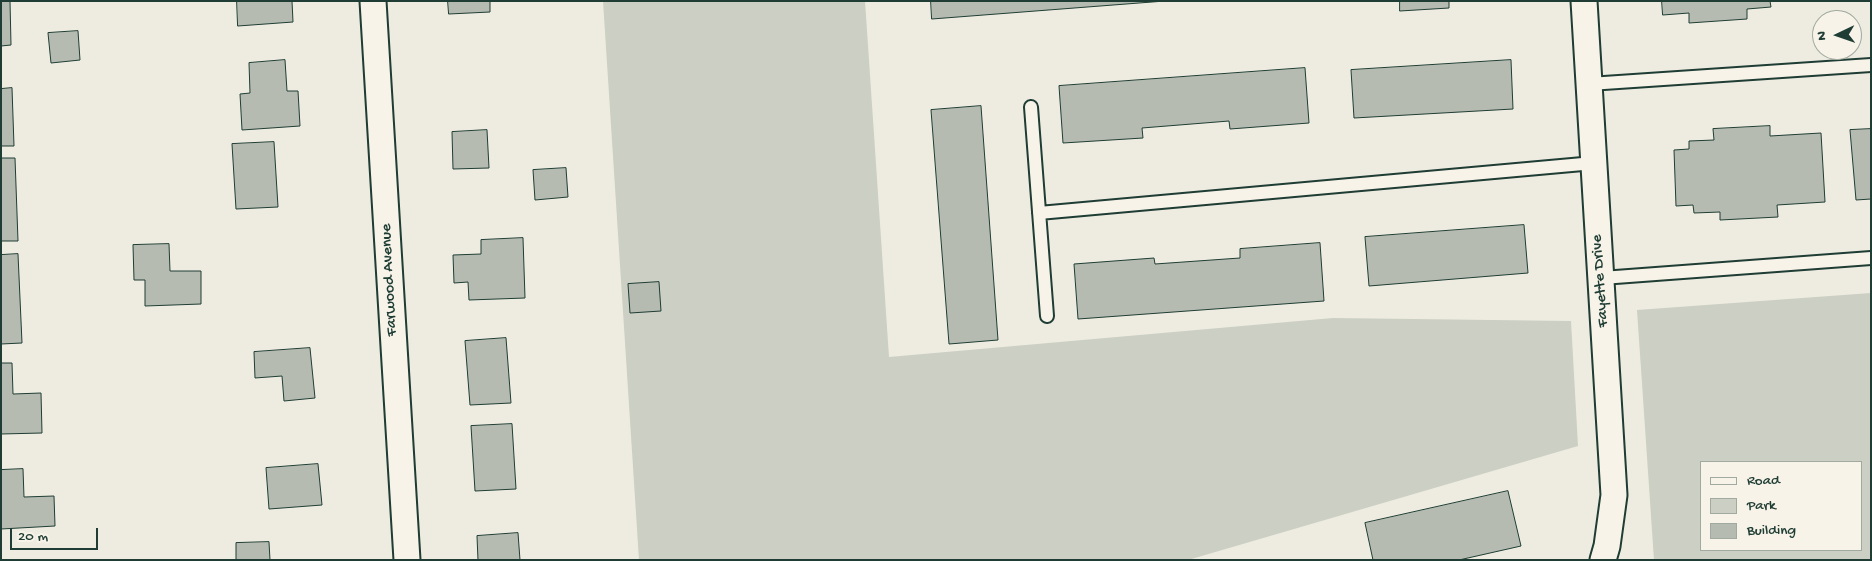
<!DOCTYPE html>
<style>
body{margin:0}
#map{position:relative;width:1872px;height:561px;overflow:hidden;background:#eeece1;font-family:"Gochi Hand",sans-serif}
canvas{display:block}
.frame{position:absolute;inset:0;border:2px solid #1f3d34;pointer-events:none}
.legend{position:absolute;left:1700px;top:461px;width:162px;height:90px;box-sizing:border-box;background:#f7f3e8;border:1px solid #a1aaa0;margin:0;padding:6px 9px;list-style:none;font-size:15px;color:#1f3d34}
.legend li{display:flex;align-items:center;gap:10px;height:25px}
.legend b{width:25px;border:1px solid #a1aaa0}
.north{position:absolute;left:1812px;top:10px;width:50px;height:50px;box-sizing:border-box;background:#f7f3e8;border:1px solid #a1aaa0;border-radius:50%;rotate:267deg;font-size:14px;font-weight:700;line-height:20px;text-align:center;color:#1f3d34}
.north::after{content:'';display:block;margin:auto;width:18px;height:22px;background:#1f3d34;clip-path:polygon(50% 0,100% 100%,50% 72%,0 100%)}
.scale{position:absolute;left:10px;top:528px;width:88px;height:22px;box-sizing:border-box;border:2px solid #1f3d34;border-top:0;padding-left:6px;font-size:15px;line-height:18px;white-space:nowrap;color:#1f3d34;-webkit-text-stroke:4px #f7f3e8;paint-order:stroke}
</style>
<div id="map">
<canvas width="1872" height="561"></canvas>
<div class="frame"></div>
<ul class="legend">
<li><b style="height:6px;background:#f7f3e8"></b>Road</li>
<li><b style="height:14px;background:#cccfc4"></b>Park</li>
<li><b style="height:14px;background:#b5bbb0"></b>Building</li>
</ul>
<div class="north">N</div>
<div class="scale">20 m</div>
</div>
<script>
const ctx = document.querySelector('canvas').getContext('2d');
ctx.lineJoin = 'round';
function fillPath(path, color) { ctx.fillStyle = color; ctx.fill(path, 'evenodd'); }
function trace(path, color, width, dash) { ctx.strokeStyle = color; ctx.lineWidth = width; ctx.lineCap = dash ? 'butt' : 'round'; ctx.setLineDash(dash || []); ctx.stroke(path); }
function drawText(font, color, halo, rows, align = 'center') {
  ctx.font = font + ' "Gochi Hand",sans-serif'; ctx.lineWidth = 5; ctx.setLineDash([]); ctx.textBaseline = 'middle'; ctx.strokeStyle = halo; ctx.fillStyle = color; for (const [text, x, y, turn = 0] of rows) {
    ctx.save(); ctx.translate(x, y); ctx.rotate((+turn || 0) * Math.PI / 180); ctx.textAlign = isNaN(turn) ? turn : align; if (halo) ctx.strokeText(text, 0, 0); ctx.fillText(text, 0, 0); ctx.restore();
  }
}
const green = new Path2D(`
 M 603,1 L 865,1 L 889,357 L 1333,318 L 1571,321 L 1578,446 L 1188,560 L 639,560 Z
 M 1871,293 L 1871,560 L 1654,560 L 1637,310 ZM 1701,462 L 1861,462 L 1861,550 L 1701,550 Z`);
const building = new Path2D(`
 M 1,1 L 10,1 L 11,45 L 1,46 Z
 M 237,1 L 292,1 L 293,22 L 238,26 Z
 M 448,1 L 490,1 L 490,12 L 449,14 Z
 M 931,1 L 1165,1 L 932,19 Z
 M 1400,1 L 1449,1 L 1449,8 L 1400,11 Z
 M 1662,1 L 1770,1 L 1771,7 L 1747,9 L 1747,19 L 1689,23 L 1689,13 L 1663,15 Z
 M 78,31 L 80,60 L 51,63 L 48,33 Z
 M 285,60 L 287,91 L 298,91 L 300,126 L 242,130 L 240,94 L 250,93 L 249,63 Z
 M 1511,60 L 1513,109 L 1354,118 L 1351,70 Z
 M 1305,68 L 1309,123 L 1230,129 L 1229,121 L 1142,128 L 1143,138 L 1063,143 L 1059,86 Z
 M 12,88 L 14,146 L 1,146 L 1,89 Z
 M 981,106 L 998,340 L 949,344 L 931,110 Z
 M 1770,126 L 1770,136 L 1821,133 L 1825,202 L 1777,205 L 1778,217 L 1720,220 L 1720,212 L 1694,213 L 1693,205 L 1676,206 L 1674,150 L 1689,149 L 1689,141 L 1714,140 L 1713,129 Z
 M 1871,129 L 1871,199 L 1856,200 L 1850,130 Z
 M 487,130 L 489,168 L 453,169 L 452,132 Z
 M 274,142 L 278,207 L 236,209 L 232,144 Z
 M 1,158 L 15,158 L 18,241 L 1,241 Z
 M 566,168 L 568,197 L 535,200 L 533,170 Z
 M 1524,225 L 1528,273 L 1369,286 L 1365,237 Z
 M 523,238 L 525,298 L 469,300 L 468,282 L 454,283 L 453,255 L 481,254 L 481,240 Z
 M 1320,243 L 1324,301 L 1078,319 L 1074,264 L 1154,258 L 1155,264 L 1240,258 L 1240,249 Z
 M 169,244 L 170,271 L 201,271 L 201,304 L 145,306 L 145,280 L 134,280 L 133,245 Z
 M 18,254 L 22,343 L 1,344 L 1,255 Z
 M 659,282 L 661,311 L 630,313 L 628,284 Z
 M 506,338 L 511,403 L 470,405 L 465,341 Z
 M 310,348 L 315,398 L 284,401 L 282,376 L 255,378 L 254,352 Z
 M 1,363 L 12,363 L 13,394 L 41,393 L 42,433 L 1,434 Z
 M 512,424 L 516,489 L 475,491 L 471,426 Z
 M 318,464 L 322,505 L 269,509 L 266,468 Z
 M 23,469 L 24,497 L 54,496 L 55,526 L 1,529 L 1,470 Z
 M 1508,491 L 1521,546 L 1459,560 L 1373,560 L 1365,523 Z
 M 518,533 L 520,560 L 478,560 L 477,536 Z
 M 269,542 L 270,560 L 236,560 L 236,543 Z`);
const service = new Path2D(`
 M 1589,84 L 1871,65
 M 1031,107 L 1047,316
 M 1039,213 L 1594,163
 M 1602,278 L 1871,258`);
const minor = new Path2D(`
 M 373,1 L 407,560
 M 1584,1 L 1614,495 L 1607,546 L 1603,560`);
const streetNames = [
 ["Farwood Avenue",390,280,-93],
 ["Fayette Drive",1601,281,-94]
];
fillPath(green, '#cccfc4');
fillPath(building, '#b5bbb0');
trace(building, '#1f3d34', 1);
trace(service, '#1f3d34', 16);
trace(minor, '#1f3d34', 29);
trace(service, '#f7f3e8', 12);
trace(minor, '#f7f3e8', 25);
drawText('16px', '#1f3d34', '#f7f3e8', streetNames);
</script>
